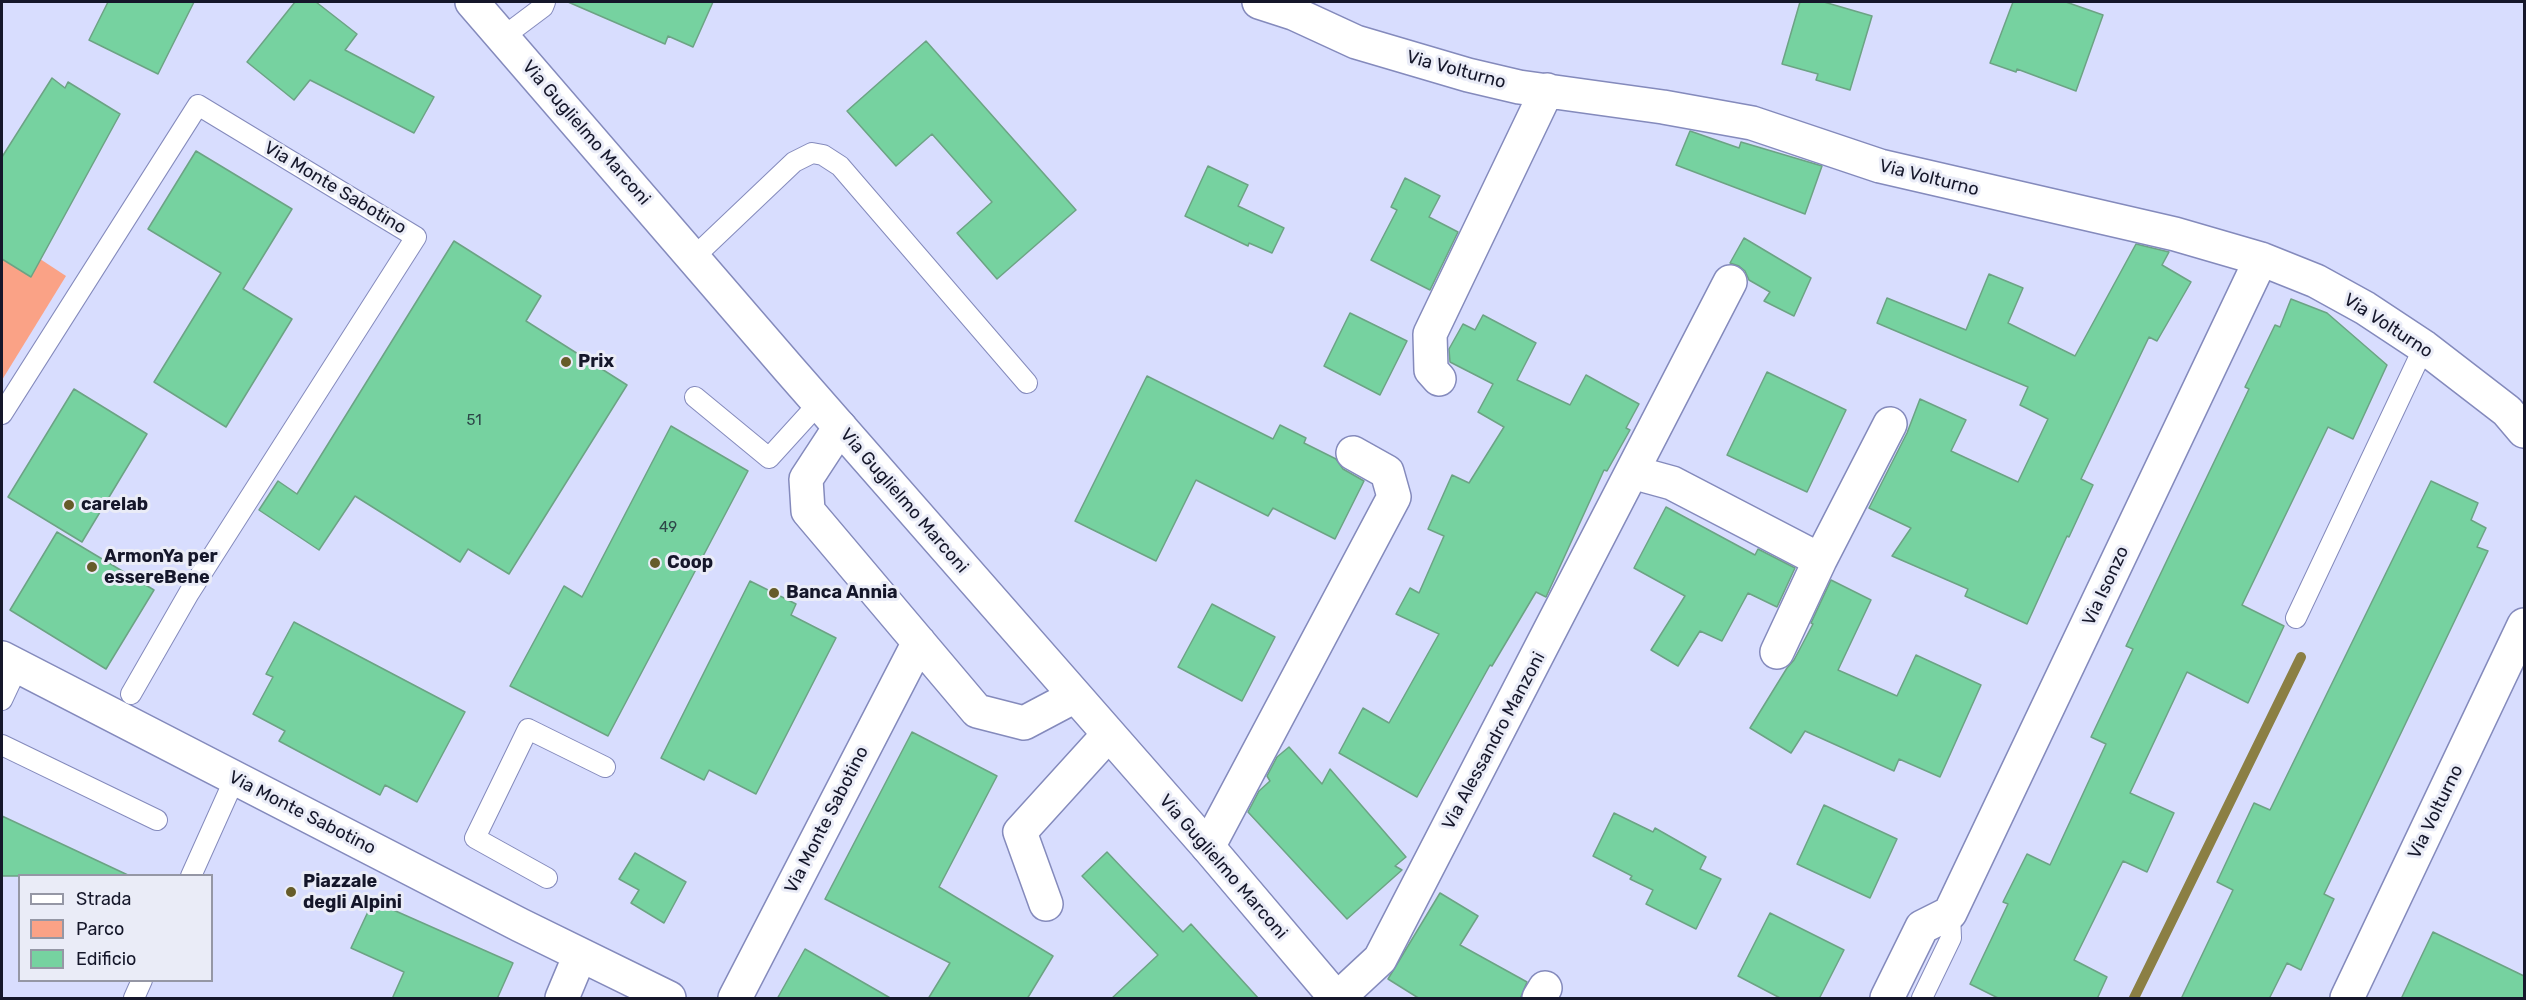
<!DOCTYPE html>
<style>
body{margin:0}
#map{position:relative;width:2526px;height:1000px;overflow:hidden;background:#d8ddfe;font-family:Rubik,sans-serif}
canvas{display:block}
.frame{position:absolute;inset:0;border:3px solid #15172a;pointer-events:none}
.legend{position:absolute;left:18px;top:874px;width:195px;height:108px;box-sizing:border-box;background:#eaecf7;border:2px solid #9597a5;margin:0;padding:8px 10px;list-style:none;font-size:18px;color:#15172a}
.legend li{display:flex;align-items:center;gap:12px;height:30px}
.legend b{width:30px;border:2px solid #9597a5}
</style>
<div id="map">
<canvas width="2526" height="1000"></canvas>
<div class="frame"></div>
<ul class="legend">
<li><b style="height:8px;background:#fff"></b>Strada</li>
<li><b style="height:16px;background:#faa286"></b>Parco</li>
<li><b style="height:16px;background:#76d2a0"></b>Edificio</li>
</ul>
</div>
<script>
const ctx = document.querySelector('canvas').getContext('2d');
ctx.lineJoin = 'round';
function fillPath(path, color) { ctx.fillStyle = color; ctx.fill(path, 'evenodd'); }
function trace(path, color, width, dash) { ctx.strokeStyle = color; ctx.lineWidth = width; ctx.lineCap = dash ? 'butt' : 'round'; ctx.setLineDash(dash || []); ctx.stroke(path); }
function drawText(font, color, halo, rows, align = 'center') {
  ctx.font = font + ' Rubik,sans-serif'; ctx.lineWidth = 6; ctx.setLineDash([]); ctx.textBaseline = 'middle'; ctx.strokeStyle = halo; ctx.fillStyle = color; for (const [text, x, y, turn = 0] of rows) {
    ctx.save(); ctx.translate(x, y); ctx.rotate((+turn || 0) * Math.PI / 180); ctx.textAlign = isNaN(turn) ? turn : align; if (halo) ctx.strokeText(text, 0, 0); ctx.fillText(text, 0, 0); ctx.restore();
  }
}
const green = new Path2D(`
 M 2,234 L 66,276 L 2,380 Z`);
const stream = new Path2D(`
 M 2134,998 L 2301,657`);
const building = new Path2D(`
 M 108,2 L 194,2 L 158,74 L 89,40 Z
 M 295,2 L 316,2 L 357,34 L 345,50 L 434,97 L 414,133 L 310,80 L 294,100 L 247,62 Z
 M 568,2 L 713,2 L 693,47 L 668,36 L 665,44 Z
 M 1800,2 L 1824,2 L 1872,16 L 1850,90 L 1816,80 L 1818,74 L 1782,64 Z
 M 2013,2 L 2066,2 L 2103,15 L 2076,91 L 2017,69 L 2016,72 L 1990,63 Z
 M 926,41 L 1076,210 L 997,279 L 957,233 L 992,202 L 932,134 L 896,166 L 847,111 Z
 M 52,78 L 65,88 L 68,82 L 120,114 L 31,277 L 2,259 L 2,157 Z
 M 1690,131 L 1739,148 L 1741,142 L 1822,166 L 1805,214 L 1676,165 Z
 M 196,151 L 292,209 L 243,289 L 292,319 L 226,427 L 154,382 L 221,273 L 148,229 Z
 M 1208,166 L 1248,185 L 1238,206 L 1284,228 L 1272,253 L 1249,243 L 1248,246 L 1185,216 Z
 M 1405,178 L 1440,196 L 1429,217 L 1458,232 L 1430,290 L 1371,260 L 1397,210 L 1391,207 Z
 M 1744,238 L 1811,278 L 1794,316 L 1764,301 L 1770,292 L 1749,280 L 1745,271 L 1739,266 L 1730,263 Z
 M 454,241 L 541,296 L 526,321 L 627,385 L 509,574 L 468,549 L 460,562 L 355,496 L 319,550 L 259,510 L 278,481 L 297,494 Z
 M 2136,244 L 2169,252 L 2162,265 L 2191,282 L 2157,341 L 2149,337 L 2081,479 L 2093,485 L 2069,537 L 2067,536 L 2027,624 L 1965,596 L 1968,589 L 1892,556 L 1911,528 L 1869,508 L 1907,433 L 1920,399 L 1966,420 L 1951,451 L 2018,482 L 2048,419 L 2020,405 L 2028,387 L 1877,323 L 1887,298 L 1966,330 L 1989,274 L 2023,288 L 2008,323 L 2075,356 Z
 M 2291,299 L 2327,313 L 2387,365 L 2353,439 L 2328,427 L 2242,605 L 2284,626 L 2248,703 L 2187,672 L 2130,793 L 2174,813 L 2147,872 L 2123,861 L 2074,960 L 2107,977 L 2097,999 L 2000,999 L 1970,984 L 2008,904 L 2003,902 L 2027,854 L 2050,865 L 2106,744 L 2091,737 L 2133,649 L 2126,646 L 2249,389 L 2245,387 L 2275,325 L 2280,327 Z
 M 1350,313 L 1407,341 L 1380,395 L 1324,366 Z
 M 1483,315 L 1536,343 L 1517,380 L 1570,405 L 1586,375 L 1639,404 L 1626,428 L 1630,430 L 1607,471 L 1604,470 L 1546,597 L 1536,592 L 1492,666 L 1490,665 L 1417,797 L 1339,753 L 1363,708 L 1389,723 L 1439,634 L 1396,614 L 1410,588 L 1419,593 L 1444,536 L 1428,529 L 1452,475 L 1469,483 L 1504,427 L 1478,412 L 1493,384 L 1450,362 L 1449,349 L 1463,324 L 1475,330 Z
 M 1767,372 L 1846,410 L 1807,492 L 1727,455 Z
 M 1147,376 L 1273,439 L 1280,425 L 1306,438 L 1304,443 L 1336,459 L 1343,469 L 1364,481 L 1335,539 L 1273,508 L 1268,516 L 1196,480 L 1156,561 L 1075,521 Z
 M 74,389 L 147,434 L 82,542 L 8,497 Z
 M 671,426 L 748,471 L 608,736 L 510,686 L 564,586 L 582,597 Z
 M 2431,481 L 2478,503 L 2471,520 L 2486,528 L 2477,547 L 2488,551 L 2324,894 L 2334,899 L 2301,970 L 2287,963 L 2269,999 L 2181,999 L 2233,890 L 2217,882 L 2254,803 L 2270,810 Z
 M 1666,507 L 1755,555 L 1758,549 L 1795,568 L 1777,607 L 1748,593 L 1722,641 L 1700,631 L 1678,666 L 1651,650 L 1685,596 L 1634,568 Z
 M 57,532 L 154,590 L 106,669 L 10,610 Z
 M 1831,580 L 1871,600 L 1838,670 L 1897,696 L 1916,655 L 1981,685 L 1940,777 L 1899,759 L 1894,771 L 1805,731 L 1791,753 L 1750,728 L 1787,668 L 1794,660 L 1813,624 L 1811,623 Z
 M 750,581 L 796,604 L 791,615 L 836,638 L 756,794 L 709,770 L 704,780 L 661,758 Z
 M 1212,604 L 1275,637 L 1242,701 L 1178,667 Z
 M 294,622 L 465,712 L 417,802 L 385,785 L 380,795 L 279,741 L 285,731 L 253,714 L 273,677 L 266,674 Z
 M 912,732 L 997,776 L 939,887 L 1053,956 L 1027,999 L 928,999 L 950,963 L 825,899 Z
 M 1289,747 L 1322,784 L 1330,769 L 1406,857 L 1395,866 L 1402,870 L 1347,919 L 1248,812 L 1259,791 L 1270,781 L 1267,776 L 1277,757 Z
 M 1824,805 L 1897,839 L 1870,898 L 1797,864 Z
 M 1614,813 L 1653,832 L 1655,828 L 1706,857 L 1700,869 L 1721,879 L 1696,929 L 1646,904 L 1653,890 L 1630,879 L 1632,876 L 1593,856 Z
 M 2,816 L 130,876 L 2,876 Z
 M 1107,852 L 1183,932 L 1191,924 L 1259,999 L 1111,999 L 1158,955 L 1082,876 Z
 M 635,853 L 686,882 L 664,923 L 631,903 L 639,890 L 619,879 Z
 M 1440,893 L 1478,916 L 1460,945 L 1527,982 L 1520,999 L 1420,999 L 1388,979 Z
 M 373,901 L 513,963 L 497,999 L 392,999 L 404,972 L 351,948 Z
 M 1770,913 L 1844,950 L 1819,999 L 1782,999 L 1738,976 Z
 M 2433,932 L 2524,976 L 2524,999 L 2401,999 Z
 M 805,949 L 892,999 L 777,999 Z`);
const lane = new Path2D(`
 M 503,37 L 543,7 L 545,2
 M 693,258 L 794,162 L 812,153 L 823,155 L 840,166 L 1027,383
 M 695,397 L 769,458 L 819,403
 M 2,414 L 198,105 L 416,237 L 189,593 L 131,694
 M 2296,618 L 2424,347
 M 2,700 L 18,666
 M 2,745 L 157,820
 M 191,876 L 235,778
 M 547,878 L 475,838 L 528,729 L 605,767
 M 134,998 L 142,980
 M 1922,998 L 1951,938 L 1950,913`);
const street = new Path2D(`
 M 1259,2 L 1293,13 L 1356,42 L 1468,75 L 1519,87 L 1663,107 L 1752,123 L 1880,166 L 2175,234 L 2261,259 L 2316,281 L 2365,308 L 2424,347 L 2507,411 L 2524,431
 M 1439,379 L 1431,370 L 1430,334 L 1547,90
 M 840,427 L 806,479 L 808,511 L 977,711 L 1024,723 L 1075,696
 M 1632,472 L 1672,483 L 1820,560 L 1890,424
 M 1777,652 L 1820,560
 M 2,658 L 520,925 L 669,998
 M 1208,847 L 1394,497 L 1387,472 L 1353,453
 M 1046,904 L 1020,832 L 1108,735
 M 562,998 L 580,955
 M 735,998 L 919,642
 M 1338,998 L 1380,959 L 1730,282
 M 1539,998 L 1545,988
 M 1887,998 L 1922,927 L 1950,913 L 2261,259
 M 2347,998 L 2524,625`);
const primary = new Path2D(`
 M 472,2 L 789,369 L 1208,847 L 1336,998`);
const markers = [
 [566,362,6,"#665c29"],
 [69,505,6,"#665c29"],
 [655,563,6,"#665c29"],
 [92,567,6,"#665c29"],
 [774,593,6,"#665c29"],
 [291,892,6,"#665c29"]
];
const numberNames = [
 ["51",474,421],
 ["49",668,528]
];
const streetNames = [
 ["Via Volturno",1456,70,15],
 ["Via Guglielmo Marconi",586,133,49],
 ["Via Volturno",1929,178,14],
 ["Via Monte Sabotino",335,188,31],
 ["Via Volturno",2388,326,33],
 ["Via Guglielmo Marconi",904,501,49],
 ["Via Isonzo",2106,586,-65],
 ["Via Alessandro Manzoni",1494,741,-62],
 ["Via Volturno",2436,812,-64],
 ["Via Monte Sabotino",302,813,27],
 ["Via Monte Sabotino",827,820,-63],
 ["Via Guglielmo Marconi",1223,867,49]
];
const poiNames = [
 ["Prix",578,362],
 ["carelab",81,505],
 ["ArmonYa per",104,557],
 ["essereBene",104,578],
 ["Coop",667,563],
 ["Banca Annia",786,593],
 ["Piazzale",303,882],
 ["degli Alpini",303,903]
];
fillPath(green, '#faa286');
trace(stream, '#8b7f44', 10);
fillPath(building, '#76d2a0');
trace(building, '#6ca384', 1.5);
trace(lane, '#848abc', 22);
trace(street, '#848abc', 36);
trace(primary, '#848abc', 36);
trace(lane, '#fff', 20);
trace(street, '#fff', 33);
trace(primary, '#fff', 33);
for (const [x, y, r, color] of markers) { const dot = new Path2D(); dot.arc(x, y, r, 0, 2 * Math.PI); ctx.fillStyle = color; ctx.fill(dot); trace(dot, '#eaecf7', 2); }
drawText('15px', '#2d4648', null, numberNames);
drawText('18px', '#15172a', '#eaecf7', streetNames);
drawText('bold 18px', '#15172a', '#eaecf7', poiNames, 'left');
</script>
